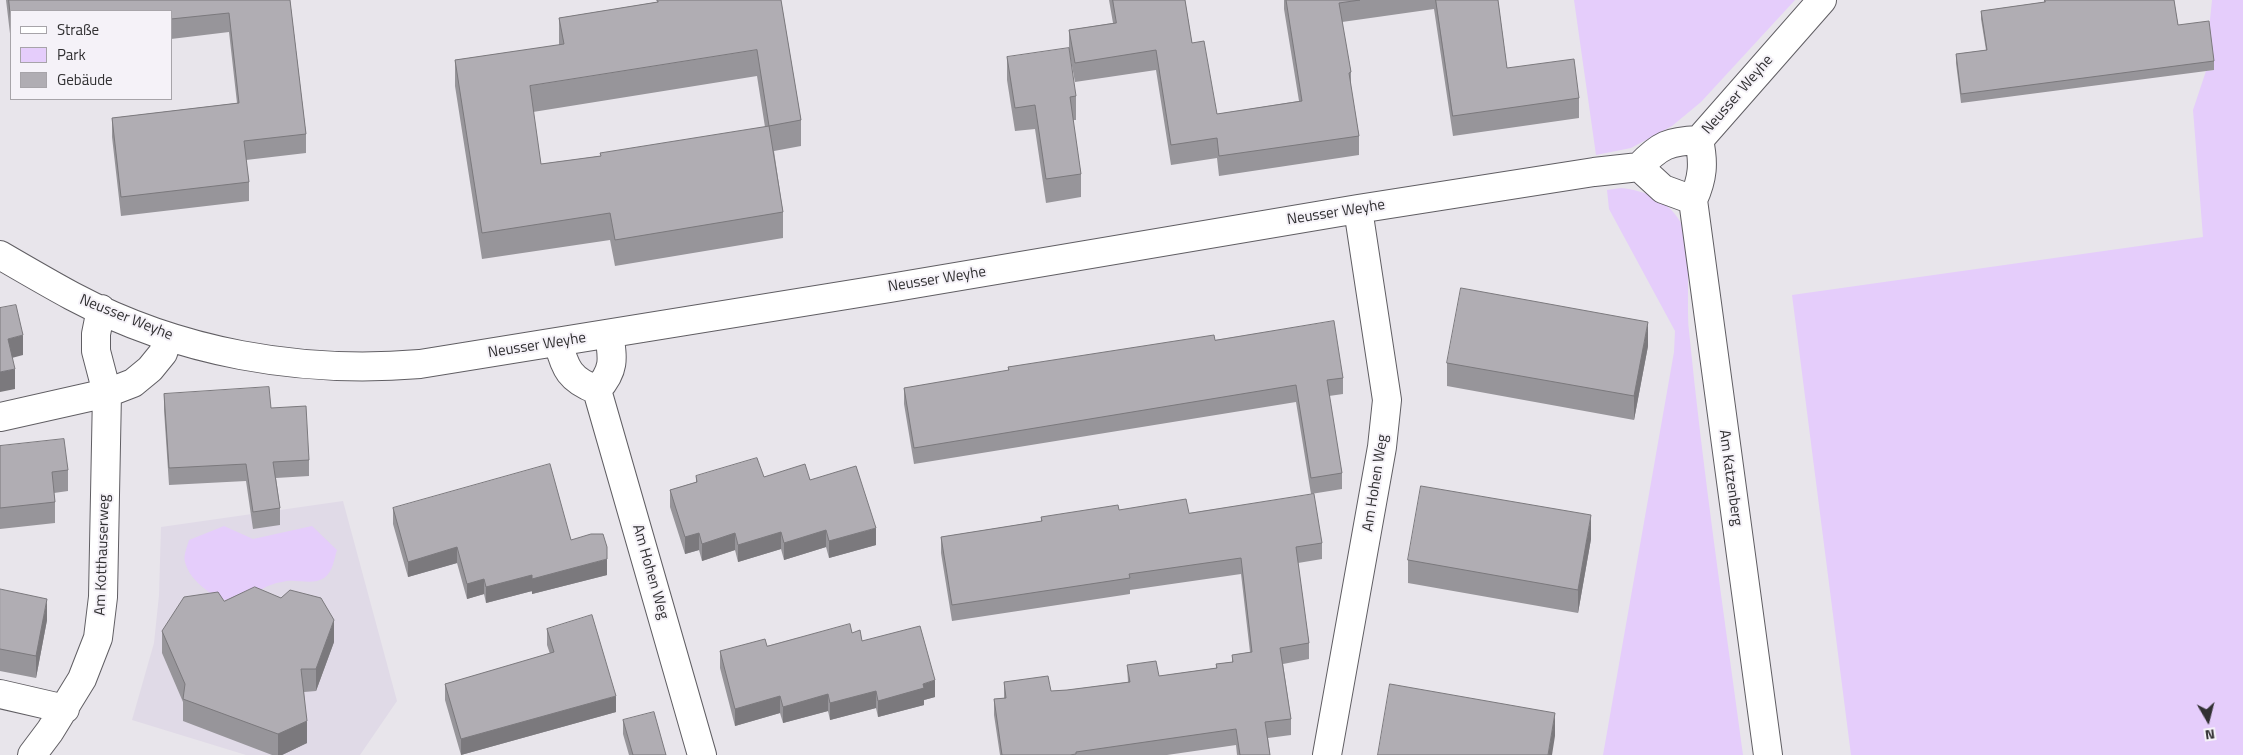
<!DOCTYPE html>
<meta charset="utf-8">
<style>
body{margin:0}
#map{position:relative;width:2243px;height:755px;overflow:hidden;background:#e8e5eb;font-family:"Titillium Web",sans-serif}
canvas{display:block}
.legend{position:absolute;left:10px;top:10px;width:162px;height:90px;box-sizing:border-box;background:#f5f2f8;border:1px solid #a7a4a9;margin:0;padding:6px 9px;list-style:none;font-size:15px;color:#313032}
.legend li{display:flex;align-items:center;gap:10px;height:25px}
.legend b{width:25px;border:1px solid #a7a4a9}
.north{position:absolute;left:2183px;top:695px;width:50px;height:50px;-webkit-text-stroke:4px #f5f2f8;paint-order:stroke;rotate:172deg;font-size:14px;font-weight:700;line-height:20px;text-align:center;color:#313032}
.north::after{content:'';display:block;margin:auto;width:18px;height:22px;background:#313032;clip-path:polygon(50% 0,100% 100%,50% 72%,0 100%)}
</style>
<div id="map">
<canvas width="2243" height="755"></canvas>
<ul class="legend">
<li><b style="height:6px;background:#fff"></b>Straße</li>
<li><b style="height:14px;background:#e5cdfb"></b>Park</li>
<li><b style="height:14px;background:#b0adb3"></b>Gebäude</li>
</ul>
<div class="north">N</div>
</div>
<script>
const ctx = document.querySelector('canvas').getContext('2d');
ctx.lineJoin = 'round';
function fillPath(path, color) { ctx.fillStyle = color; ctx.fill(path, 'evenodd'); }
function trace(path, color, width, dash) { ctx.strokeStyle = color; ctx.lineWidth = width; ctx.lineCap = dash ? 'butt' : 'round'; ctx.setLineDash(dash || []); ctx.stroke(path); }
function drawText(font, color, halo, rows, align = 'center') {
  ctx.font = font + ' "Titillium Web",sans-serif'; ctx.lineWidth = 4; ctx.setLineDash([]); ctx.textBaseline = 'middle'; ctx.strokeStyle = halo; ctx.fillStyle = color; for (const [text, x, y, turn = 0] of rows) {
    ctx.save(); ctx.translate(x, y); ctx.rotate((+turn || 0) * Math.PI / 180); ctx.textAlign = isNaN(turn) ? turn : align; if (halo) ctx.strokeText(text, 0, 0); ctx.fillText(text, 0, 0); ctx.restore();
  }
}
const built = new Path2D(`
 M 343,501 L 397,701 L 360,755 L 246,755 L 132,720 L 154,643 L 159,595 L 161,527 Z`);
const green = new Path2D(`
 M 1574,0 L 1795,0 L 1701,102 L 1672,126 L 1631,148 L 1596,155 Z
 M 2212,0 L 2243,0 L 2243,755 L 1851,755 L 1792,295 L 2203,237 L 2193,110 L 2206,71 L 2214,70 L 2209,30 Z
 M 1621,188 C 1645,190 1671,202 1682,225 C 1692,248 1686,303 1689,331 C 1703,472 1724,614 1743,755 L 1603,755 L 1674,352 L 1675,331 L 1609,209 L 1607,190 Z
 M 224,526 L 253,539 L 312,526 L 337,550 C 334,559 333,572 324,578 C 312,586 295,578 282,582 C 275,583 266,586 261,590 C 257,593 253,598 249,600 C 227,610 190,584 185,562 C 183,556 187,547 189,540 Z`);
const street = new Path2D(`
 M 1699,140 C 1704,163 1703,178 1693,200 L 1768,755
 M 1639,167 L 1663,189 L 1693,200
 M 0,255 C 24,269 48,283 72,296 C 179,353 300,374 420,364 L 890,288 L 1358,209 L 1594,172 L 1639,167 C 1660,145 1669,141 1699,140 L 1822,0
 M 609,334 C 613,359 615,370 597,390 L 702,755
 M 558,342 C 565,369 570,380 597,390
 M 0,417 L 107,393 L 133,383 L 150,369 L 163,353 L 168,337
 M 0,694 L 65,709
 M 32,755 L 50,731 L 82,679 L 98,638 L 103,597 L 107,393 L 96,351 L 96,334 L 101,309
 M 1327,755 L 1382,447 L 1387,400 L 1358,209`);
const wall = new Path2D(`
 M 6,0 L 290,0 L 306,134 L 306,153 L 246,160 L 249,182 L 249,201 L 121,216 L 112,137 L 112,118 L 237,103 L 229,32 L 171,39 L 171,11 L 11,11 L 11,42 Z
 M 657,0 L 781,0 L 801,120 L 801,146 L 774,151 L 783,212 L 783,238 L 615,266 L 610,240 L 482,259 L 455,86 L 455,60 L 559,45 L 559,18 L 657,2 ZM 757,76 L 765,127 L 600,156 L 541,164 L 533,112 Z
 M 1109,0 L 1185,0 L 1192,43 L 1217,114 L 1299,101 L 1284,9 L 1284,0 L 1498,0 L 1507,68 L 1579,98 L 1579,118 L 1453,136 L 1434,9 L 1342,22 L 1351,72 L 1351,87 L 1359,136 L 1359,155 L 1219,176 L 1217,158 L 1171,165 L 1156,70 L 1075,82 L 1069,50 L 1069,30 L 1113,23 Z
 M 2044,0 L 2174,0 L 2178,25 L 2214,61 L 2214,70 L 1961,103 L 1956,63 L 1956,54 L 1986,50 L 1981,19 L 1981,11 L 2044,2 Z
 M 1007,57 L 1076,96 L 1076,120 L 1073,120 L 1081,174 L 1081,197 L 1046,203 L 1035,129 L 1015,131 L 1007,80 Z
 M 1215,340 L 1343,378 L 1343,394 L 1329,396 L 1342,473 L 1342,489 L 1311,494 L 1296,402 L 914,464 L 904,404 L 904,388 L 1008,371 L 1008,367 Z
 M 1648,346 L 1634,420 L 1447,386 L 1447,363 Z
 M 164,394 L 271,408 L 309,460 L 309,476 L 276,478 L 280,508 L 280,525 L 253,529 L 246,481 L 169,485 L 164,410 Z
 M 0,446 L 68,470 L 68,491 L 54,493 L 55,502 L 55,523 L 0,529 Z
 M 696,476 L 764,477 L 810,480 L 876,545 L 829,558 L 826,547 L 784,560 L 781,549 L 738,562 L 735,550 L 702,561 L 699,550 L 685,554 L 670,507 L 670,490 L 696,482 Z
 M 393,508 L 571,540 L 607,575 L 532,594 L 532,591 L 486,603 L 484,594 L 467,599 L 457,563 L 408,577 L 393,524 Z
 M 1119,510 L 1189,513 L 1322,543 L 1322,559 L 1298,563 L 1309,643 L 1309,659 L 1283,664 L 1291,719 L 1291,735 L 1268,738 L 1270,755 L 1237,755 L 1236,745 L 1167,755 L 1000,755 L 994,715 L 994,699 L 1004,698 L 1004,682 L 1051,691 L 1067,690 L 1128,682 L 1127,665 L 1159,676 L 1216,668 L 1216,664 L 1232,662 L 1232,655 L 1250,652 L 1241,574 L 1130,590 L 1130,594 L 952,621 L 941,553 L 941,537 L 1041,521 L 1041,517 Z
 M 1591,539 L 1578,613 L 1408,583 L 1408,560 Z
 M 0,589 L 47,620 L 36,678 L 0,671 Z
 M 224,601 L 334,642 L 316,691 L 304,692 L 307,743 L 282,755 L 272,755 L 183,721 L 183,702 L 162,653 L 162,631 Z
 M 547,629 L 616,712 L 461,755 L 445,700 L 445,684 L 550,654 L 547,645 Z
 M 852,633 L 935,697 L 924,700 L 924,705 L 878,717 L 876,708 L 830,720 L 828,711 L 783,723 L 780,713 L 735,726 L 720,668 L 720,651 L 767,646 Z
 M 623,720 L 666,755 L 629,755 L 623,734 Z`);
const shadedWall = new Path2D(`
 M 1648,322 L 1648,346 L 1634,420 L 1634,396 Z
 M 23,335 L 23,355 L 8,359 L 8,339 Z
 M 15,369 L 15,389 L 0,392 L 0,372 Z
 M 1591,515 L 1591,539 L 1578,613 L 1578,590 Z
 M 876,528 L 876,545 L 829,558 L 829,541 Z
 M 826,530 L 826,547 L 784,560 L 784,543 Z
 M 781,532 L 781,549 L 738,562 L 738,545 Z
 M 699,533 L 699,550 L 685,554 L 685,537 Z
 M 735,533 L 735,550 L 702,561 L 702,544 Z
 M 457,547 L 457,563 L 408,577 L 408,562 Z
 M 607,559 L 607,575 L 532,594 L 532,579 Z
 M 532,575 L 532,591 L 486,603 L 486,587 Z
 M 484,579 L 484,594 L 467,599 L 467,584 Z
 M 47,599 L 47,620 L 36,678 L 36,656 Z
 M 334,620 L 334,642 L 316,691 L 316,669 Z
 M 935,680 L 935,697 L 924,700 L 924,705 L 878,717 L 878,701 L 923,684 Z
 M 876,691 L 876,708 L 830,720 L 830,703 Z
 M 828,694 L 828,711 L 783,723 L 783,707 Z
 M 616,696 L 616,712 L 461,755 L 461,739 Z
 M 780,696 L 780,713 L 735,726 L 735,709 Z
 M 1555,713 L 1555,736 L 1552,755 L 1548,755 Z
 M 307,721 L 307,743 L 282,755 L 278,755 L 278,734 Z`);
const building = new Path2D(`
 M 9,0 L 290,0 L 306,134 L 244,141 L 249,182 L 121,197 L 112,118 L 239,103 L 229,13 L 171,19 L 171,11 L 11,11 L 11,22 Z
 M 657,0 L 781,0 L 801,120 L 769,126 L 783,212 L 615,240 L 610,213 L 482,233 L 455,60 L 564,44 L 559,18 L 658,2 ZM 757,50 L 769,126 L 600,153 L 601,156 L 541,164 L 530,86 Z
 M 1113,0 L 1185,0 L 1192,43 L 1204,41 L 1217,114 L 1302,101 L 1286,0 L 1360,0 L 1339,3 L 1351,72 L 1349,73 L 1359,136 L 1219,156 L 1217,138 L 1171,145 L 1156,50 L 1075,63 L 1069,30 L 1116,23 Z
 M 1436,0 L 1498,0 L 1507,68 L 1574,59 L 1579,98 L 1453,116 Z
 M 2045,0 L 2174,0 L 2178,25 L 2209,21 L 2214,61 L 1961,94 L 1956,54 L 1987,50 L 1981,11 L 2045,2 Z
 M 1069,48 L 1076,96 L 1070,97 L 1081,174 L 1046,179 L 1035,105 L 1015,108 L 1007,57 Z
 M 1461,288 L 1648,322 L 1634,396 L 1447,363 Z
 M 16,305 L 23,335 L 8,339 L 15,369 L 0,372 L 0,308 Z
 M 1334,321 L 1343,378 L 1327,380 L 1342,473 L 1311,478 L 1296,385 L 914,448 L 904,388 L 1009,370 L 1008,367 L 1214,335 L 1215,340 Z
 M 269,387 L 271,408 L 306,406 L 309,460 L 273,462 L 280,508 L 253,512 L 246,464 L 169,468 L 164,394 Z
 M 64,439 L 68,470 L 52,472 L 55,502 L 0,508 L 0,446 Z
 M 757,458 L 764,477 L 805,464 L 810,480 L 856,466 L 876,528 L 829,541 L 826,530 L 784,543 L 781,532 L 738,545 L 735,533 L 702,544 L 699,533 L 685,537 L 670,490 L 697,482 L 696,476 Z
 M 550,464 L 571,540 L 591,534 L 603,534 L 607,547 L 607,559 L 532,579 L 532,575 L 486,587 L 484,579 L 467,584 L 457,547 L 408,562 L 393,508 Z
 M 1421,486 L 1591,515 L 1578,590 L 1408,560 Z
 M 1314,494 L 1322,543 L 1296,547 L 1309,643 L 1280,648 L 1291,719 L 1265,722 L 1270,755 L 1240,755 L 1236,729 L 1076,752 L 1076,754 L 1070,755 L 1002,755 L 994,699 L 1006,698 L 1004,682 L 1048,676 L 1051,691 L 1067,690 L 1130,682 L 1127,665 L 1156,661 L 1159,676 L 1217,668 L 1216,664 L 1233,662 L 1232,655 L 1252,652 L 1241,558 L 1129,574 L 1130,578 L 952,605 L 941,537 L 1042,521 L 1041,517 L 1118,505 L 1119,510 L 1186,499 L 1189,513 Z
 M 255,587 L 281,598 L 290,590 L 321,598 L 334,620 L 316,669 L 301,669 L 307,721 L 278,734 L 183,699 L 185,684 L 162,631 L 184,597 L 218,592 L 224,601 Z
 M 0,589 L 47,599 L 36,656 L 0,649 Z
 M 592,615 L 616,696 L 461,739 L 445,684 L 554,652 L 547,629 Z
 M 850,624 L 852,633 L 860,630 L 862,641 L 920,626 L 935,680 L 923,684 L 924,688 L 878,701 L 876,691 L 830,703 L 828,694 L 783,707 L 780,696 L 735,709 L 720,651 L 765,639 L 767,646 Z
 M 1390,684 L 1555,713 L 1548,755 L 1378,755 Z
 M 654,712 L 666,755 L 633,755 L 623,720 Z`);
const streetNames = [
 ["Neusser Weyhe",1738,95,-49],
 ["Neusser Weyhe",1336,213,-9],
 ["Neusser Weyhe",937,280,-9],
 ["Neusser Weyhe",126,318,22],
 ["Neusser Weyhe",537,346,-9],
 ["Am Katzenberg",1730,478,82],
 ["Am Hohen Weg",1376,483,-81],
 ["Am Kotthauserweg",103,555,-88],
 ["Am Hohen Weg",650,572,74]
];
fillPath(built, '#e0dae7');
fillPath(green, '#e5cdfb');
trace(street, '#605e63', 30);
trace(street, '#fff', 28);
fillPath(wall, '#97959a');
fillPath(shadedWall, '#7b797d');
fillPath(building, '#b0adb3');
trace(building, '#7b797d', 1);
drawText('15px', '#313032', '#f5f2f8', streetNames);
</script>
